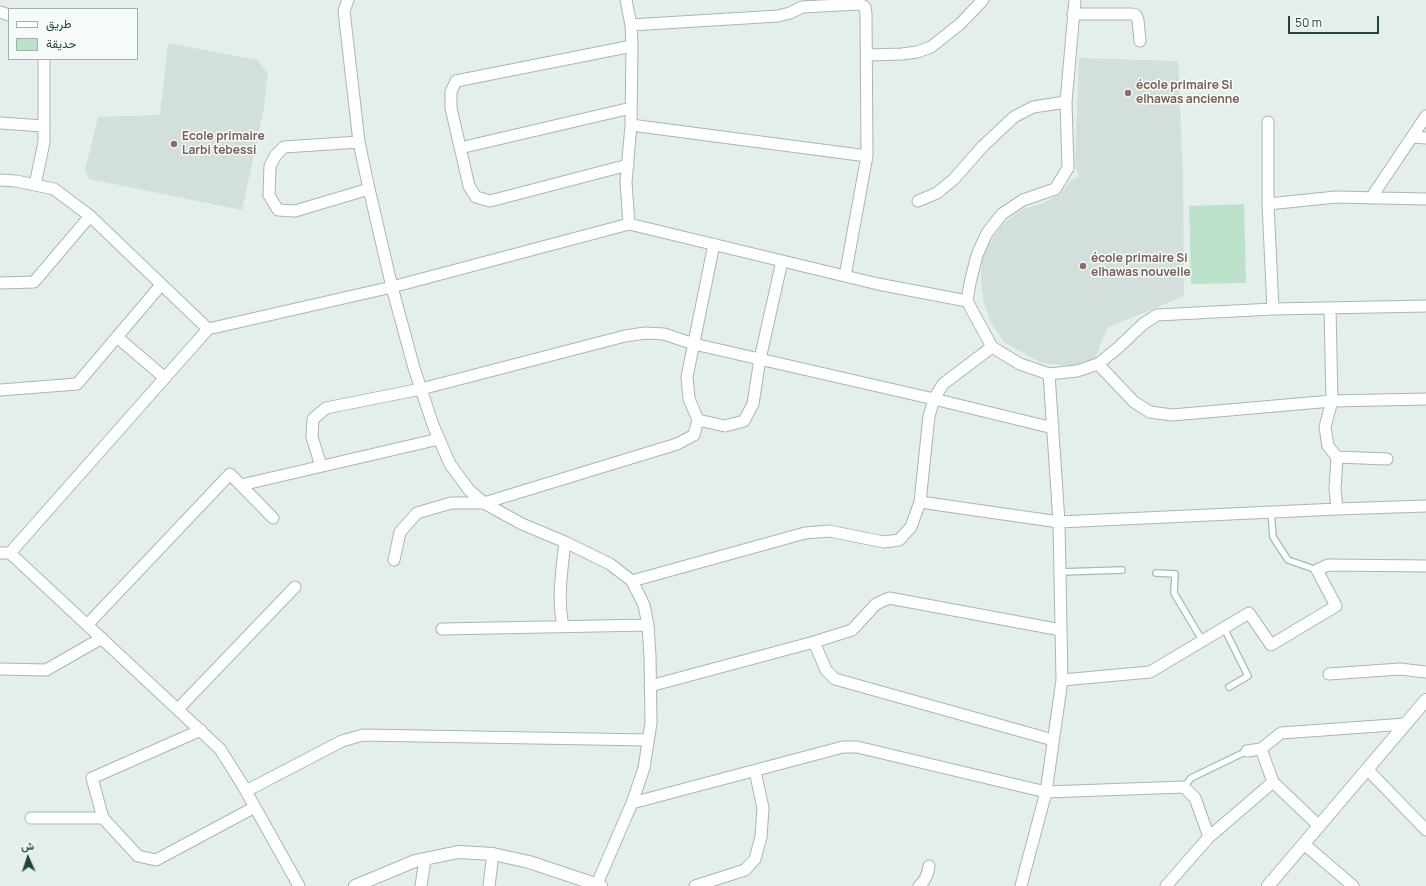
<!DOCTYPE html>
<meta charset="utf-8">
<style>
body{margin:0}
#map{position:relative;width:1426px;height:886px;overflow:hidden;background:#e4efec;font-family:Manrope,Vazirmatn,sans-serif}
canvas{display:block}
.legend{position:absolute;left:8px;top:8px;width:130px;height:52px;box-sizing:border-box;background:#f6fbf9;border:1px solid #a1b1ae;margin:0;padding:5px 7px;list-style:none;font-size:12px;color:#21433e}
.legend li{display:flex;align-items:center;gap:8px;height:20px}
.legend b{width:20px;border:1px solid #a1b1ae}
.north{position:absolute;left:8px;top:838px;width:40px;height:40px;-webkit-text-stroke:3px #f6fbf9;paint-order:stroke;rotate:357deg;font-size:11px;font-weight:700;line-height:16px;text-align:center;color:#21433e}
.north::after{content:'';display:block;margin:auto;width:14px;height:18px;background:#21433e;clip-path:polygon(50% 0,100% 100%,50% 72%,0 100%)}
.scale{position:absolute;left:1288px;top:16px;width:91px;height:18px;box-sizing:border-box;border:2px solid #21433e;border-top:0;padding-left:5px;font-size:12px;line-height:14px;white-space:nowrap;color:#21433e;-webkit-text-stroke:3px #f6fbf9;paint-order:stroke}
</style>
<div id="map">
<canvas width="1426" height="886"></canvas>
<ul class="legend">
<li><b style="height:5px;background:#fff"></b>طريق</li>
<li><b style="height:11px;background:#bce2cb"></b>حديقة</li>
</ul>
<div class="north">ش</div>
<div class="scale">50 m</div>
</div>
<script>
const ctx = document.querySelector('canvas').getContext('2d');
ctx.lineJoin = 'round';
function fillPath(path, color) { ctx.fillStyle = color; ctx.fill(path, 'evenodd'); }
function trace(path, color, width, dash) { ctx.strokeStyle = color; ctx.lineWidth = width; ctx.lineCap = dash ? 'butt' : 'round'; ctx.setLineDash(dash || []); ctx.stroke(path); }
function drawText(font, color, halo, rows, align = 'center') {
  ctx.font = font + ' Manrope,sans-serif'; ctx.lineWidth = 3; ctx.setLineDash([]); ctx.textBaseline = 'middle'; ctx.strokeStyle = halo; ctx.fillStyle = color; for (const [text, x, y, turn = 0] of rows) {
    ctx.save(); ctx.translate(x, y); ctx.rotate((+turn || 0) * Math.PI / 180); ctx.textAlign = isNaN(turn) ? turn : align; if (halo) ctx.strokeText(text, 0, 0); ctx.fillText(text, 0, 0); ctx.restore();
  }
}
const built = new Path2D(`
 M 168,43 L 257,60 L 268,74 L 266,84 L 264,108 L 242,210 L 89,179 L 85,171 L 98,117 L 160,115 Z
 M 1079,58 L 1178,61 L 1183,177 L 1184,296 L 1107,328 L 1095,359 L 1071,366 L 1041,363 L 1004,342 L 991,323 L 983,300 L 981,278 L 982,255 L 1000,227 L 1022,209 L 1041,204 L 1060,194 L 1070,181 L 1079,177 L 1075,166 Z`);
const green = new Path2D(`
 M 1244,204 L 1246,283 L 1191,284 L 1189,206 Z`);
const service = new Path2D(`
 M 1271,512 L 1273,537 L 1288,560 L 1317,570
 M 1060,572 L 1122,570
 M 1156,573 L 1175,574 L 1174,593 L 1202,640
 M 1224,628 L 1248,676 L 1229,687
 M 1184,787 L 1191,778 L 1247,751`);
const minor = new Path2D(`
 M 348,0 L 344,11 L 359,142 L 369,189 L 392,287 L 414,368 L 433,425 L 450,464 L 469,490 L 484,503 L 522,524 L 565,542 L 610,564 L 632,581 L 644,605 L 648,625 L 650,656 L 651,723 L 644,768 L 632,803 L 597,884
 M 626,0 L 631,25 L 632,46 L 631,125 L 626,182 L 629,224
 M 1075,0 L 1066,102 L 1068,168 L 1055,189 L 1023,200 L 1002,214 L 987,233 L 977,255 L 970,283 L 967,301 L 992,347 L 1020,364 L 1049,374 L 1077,371 L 1098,364 L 1119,347 L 1143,324 L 1157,315 L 1273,309 L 1426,306
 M 0,12 L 9,15
 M 1073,14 L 1131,14 L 1136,15 L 1138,20 L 1140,41
 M 631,25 L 778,16 L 790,13 L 802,7 L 860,4 L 865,7 L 866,14 L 867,156
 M 867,55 L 902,54 L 917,52 L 931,47 L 960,24 L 983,0
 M 1268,122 L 1268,204 L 1273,309
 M 0,123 L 44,126
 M 631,125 L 867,156 L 845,276
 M 1412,137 L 1426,138
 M 359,142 L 284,147 L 276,155 L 270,166 L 269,195 L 278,210 L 295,211 L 369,189
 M 460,148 L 631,108
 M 628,165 L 490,201 L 476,197 L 469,186 L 451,108 L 451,92 L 456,81 L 632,46
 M 0,180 L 16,181 L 54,189 L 90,216 L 208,329
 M 35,185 L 44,142 L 44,59
 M 1371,198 L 1426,116
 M 918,201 L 937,193 L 954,179 L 983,146 L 1014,117 L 1033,107 L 1066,102
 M 1268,204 L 1336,197 L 1426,199
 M 0,283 L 34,282 L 90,216
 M 117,337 L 165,378
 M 1098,364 L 1134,402 L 1150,412 L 1172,415 L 1332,401 L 1426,399
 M 0,390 L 77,384 L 161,285
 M 698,420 L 725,426 L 744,421 L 753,404 L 760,359 L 782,261
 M 1337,457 L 1387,459
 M 321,466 L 312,437 L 313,419 L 326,408 L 421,389 L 625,336 L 645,333 L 664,334 L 694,344 L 934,399 L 1053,428
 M 241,485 L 439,439
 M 920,502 L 1059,522 L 1337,509 L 1335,489 L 1337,457 L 1328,446 L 1325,427 L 1332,401 L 1330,308
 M 1337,509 L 1426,506
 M 0,553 L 10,553 L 208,329 L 392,287 L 629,224 L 878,284 L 967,301
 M 10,553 L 220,749 L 242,784 L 299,886
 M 394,560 L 400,532 L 417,513 L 451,503 L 484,503 L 677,444 L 694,435 L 698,420 L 689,399 L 687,377 L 714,244
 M 632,581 L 805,533 L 829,531 L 884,542 L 899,540 L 911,527 L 920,502 L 929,416 L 934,399 L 943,384 L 992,347
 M 87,625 L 230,474 L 273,518
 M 563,626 C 557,598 562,570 565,542
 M 442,629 L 648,625
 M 814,642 L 826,670 L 835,679 L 1053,740
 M 0,669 L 46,670 L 102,638
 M 1329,674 L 1400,669 L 1426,672
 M 1062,680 L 1150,672 L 1249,613 L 1271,645 L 1336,606 L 1317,570 L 1328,565 L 1426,566
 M 650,686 L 814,642 L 852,630 L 876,604 L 889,598 L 1061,630
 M 178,709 L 295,587
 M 1261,749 L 1273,782 L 1319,826
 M 1247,751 L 1261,749 L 1281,733 L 1406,724
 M 1367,769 L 1426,830
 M 246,791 L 342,741 L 363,735 L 648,740
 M 632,803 L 843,747 L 857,747 L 1046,792 L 1184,787 L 1195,798 L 1209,837 L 1166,886
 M 31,818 L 103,818 L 138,856 L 156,860 L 255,807
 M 103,818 L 92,778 L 201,730
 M 1209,837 L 1273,782
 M 1304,844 L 1353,886
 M 421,886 L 425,859
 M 489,886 L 493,854
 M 695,886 L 745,870 L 755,859 L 761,837 L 763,808 L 755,771
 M 919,886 C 925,881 928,875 929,866
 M 1021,886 L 1046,792 L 1062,680 L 1059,522 L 1049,374`);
const tertiary = new Path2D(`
 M 355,886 L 415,861 L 458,852 L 493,854 L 529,862 L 601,886
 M 1268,886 L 1426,700`);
const markers = [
 [1128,93,4,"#8d6e63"],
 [174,144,4,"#8d6e63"],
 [1083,266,4,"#8d6e63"]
];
const educationNames = [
 ["école primaire Si",1136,86],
 ["elhawas ancienne",1136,100],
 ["Ecole primaire",182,137],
 ["Larbi tebessi",182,151],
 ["école primaire Si",1091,259],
 ["elhawas nouvelle",1091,273]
];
fillPath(built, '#d2dfdb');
fillPath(green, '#bce2cb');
trace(service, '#a6b8b4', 8);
trace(minor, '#a6b8b4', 13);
trace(tertiary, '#a6b8b4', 14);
trace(service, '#fff', 5.5);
trace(minor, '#fff', 11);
trace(tertiary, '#fff', 12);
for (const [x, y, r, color] of markers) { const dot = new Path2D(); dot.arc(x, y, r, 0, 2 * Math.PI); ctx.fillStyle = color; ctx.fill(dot); trace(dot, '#f6fbf9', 1.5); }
drawText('bold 12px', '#785e54', '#f6fbf9', educationNames, 'left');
</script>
